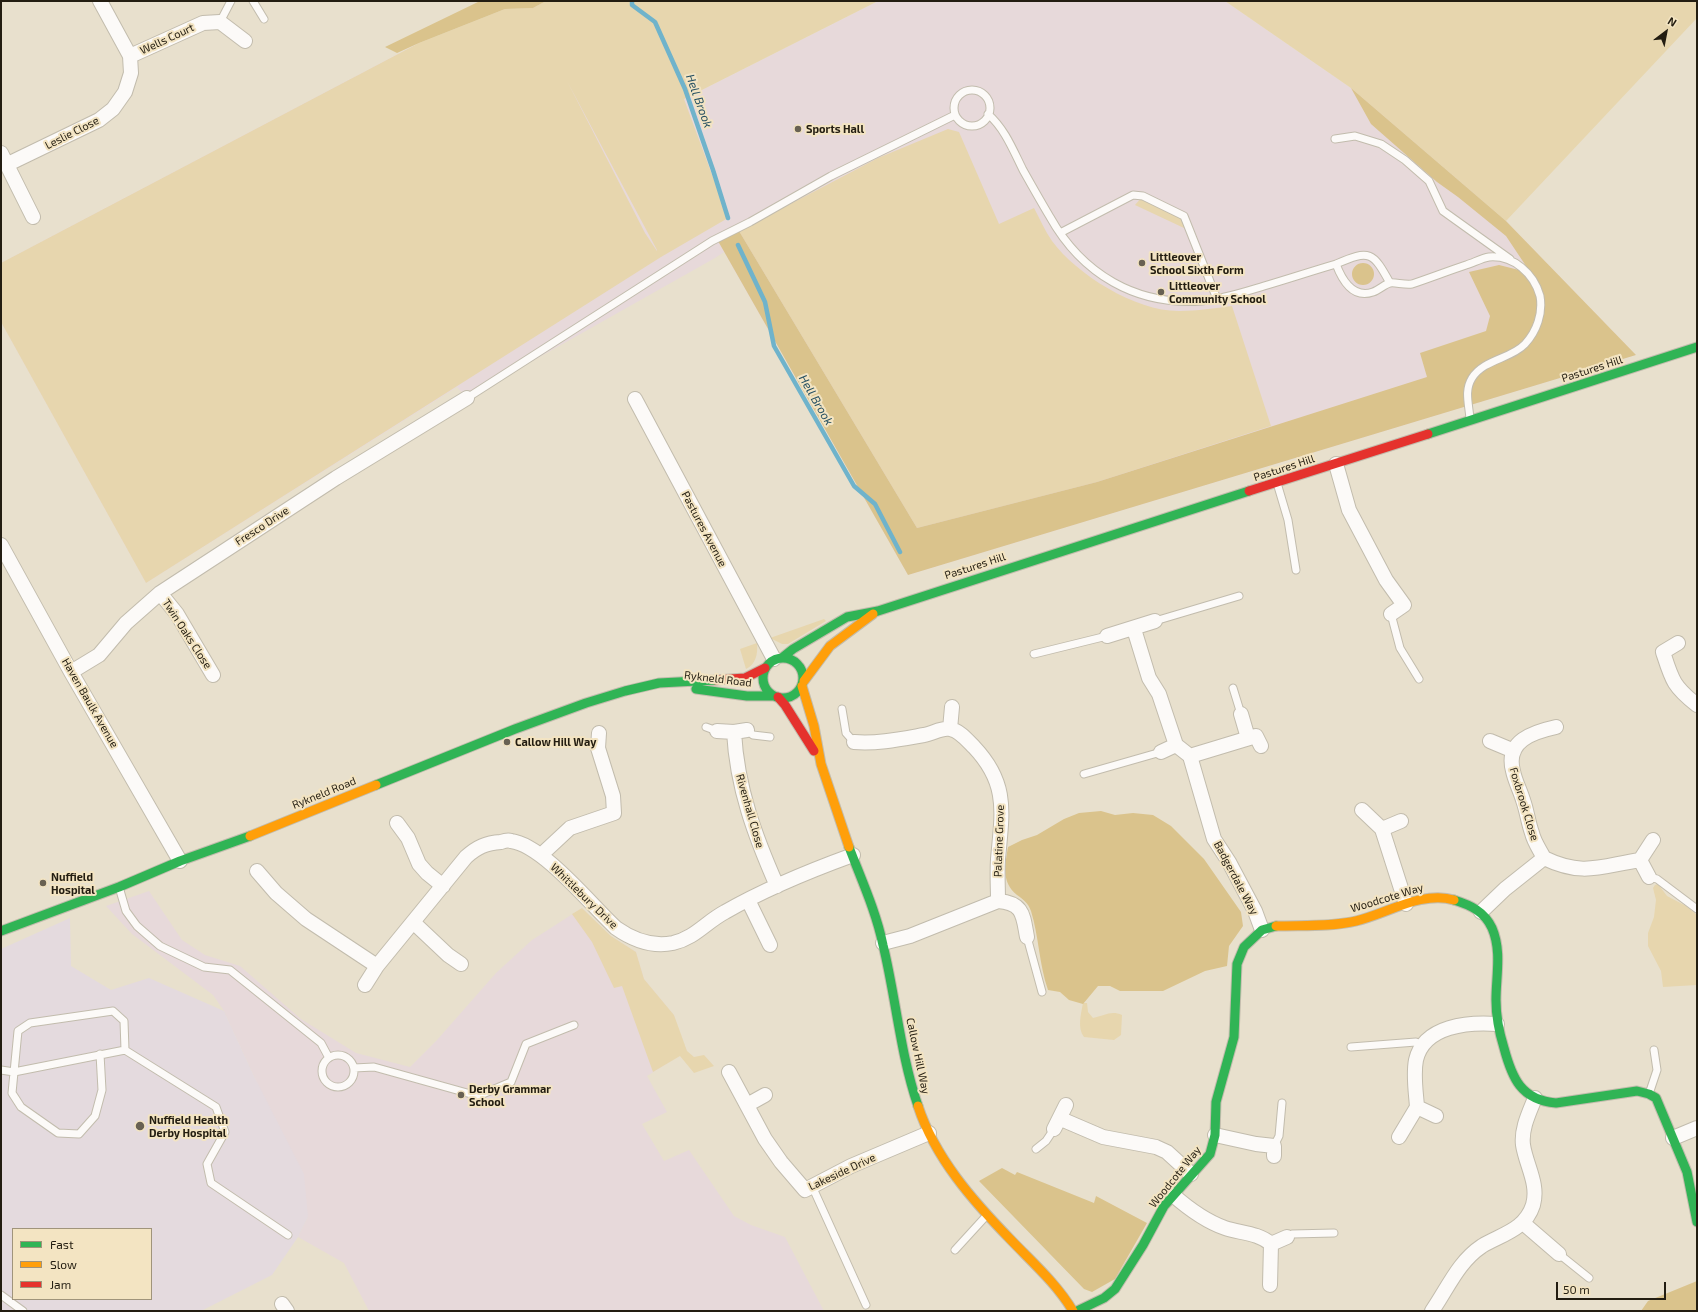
<!DOCTYPE html>
<style>
body{margin:0}
#map{position:relative;width:1698px;height:1312px;overflow:hidden;background:#e8e0cd;font-family:"Exo 2",sans-serif}
canvas{display:block}
.frame{position:absolute;inset:0;border:2px solid #231d11;pointer-events:none}
.legend{position:absolute;left:12px;top:1228px;width:140px;height:72px;box-sizing:border-box;background:#f3e4c2;border:1px solid #a0947b;margin:0;padding:5px 7px;list-style:none;font-size:12px;color:#231d11}
.legend li{display:flex;align-items:center;gap:8px;height:20px}
.legend b{width:20px;border:1px solid #a0947b}
.north{position:absolute;left:1646px;top:12px;width:40px;height:40px;-webkit-text-stroke:3px #f3e4c2;paint-order:stroke;rotate:32deg;font-size:11px;font-weight:700;line-height:16px;text-align:center;color:#231d11}
.north::after{content:'';display:block;margin:auto;width:14px;height:18px;background:#231d11;clip-path:polygon(50% 0,100% 100%,50% 72%,0 100%)}
.scale{position:absolute;left:1556px;top:1282px;width:110px;height:18px;box-sizing:border-box;border:2px solid #231d11;border-top:0;padding-left:5px;font-size:12px;line-height:14px;white-space:nowrap;color:#231d11;-webkit-text-stroke:3px #f3e4c2;paint-order:stroke}
</style>
<div id="map">
<canvas width="1698" height="1312"></canvas>
<div class="frame"></div>
<ul class="legend">
<li><b style="height:5px;background:#30b455"></b>Fast</li>
<li><b style="height:5px;background:#ff9f0a"></b>Slow</li>
<li><b style="height:5px;background:#e5322d"></b>Jam</li>
</ul>
<div class="north">N</div>
<div class="scale">50 m</div>
</div>
<script>
const ctx = document.querySelector('canvas').getContext('2d');
ctx.lineJoin = 'round';
function fillPath(path, color) { ctx.fillStyle = color; ctx.fill(path, 'evenodd'); }
function trace(path, color, width, dash) { ctx.strokeStyle = color; ctx.lineWidth = width; ctx.lineCap = dash ? 'butt' : 'round'; ctx.setLineDash(dash || []); ctx.stroke(path); }
function drawText(font, color, halo, rows, align = 'center') {
  ctx.font = font + ' "Exo 2",sans-serif'; ctx.lineWidth = 4; ctx.setLineDash([]); ctx.textBaseline = 'middle'; ctx.strokeStyle = halo; ctx.fillStyle = color; for (const [text, x, y, turn = 0] of rows) {
    ctx.save(); ctx.translate(x, y); ctx.rotate((+turn || 0) * Math.PI / 180); ctx.textAlign = isNaN(turn) ? turn : align; if (halo) ctx.strokeText(text, 0, 0); ctx.fillText(text, 0, 0); ctx.restore();
  }
}
const education = new Path2D(`
 M 546,1 L 684,99 L 878,1 L 1225,1 L 1351,88 L 1506,221 L 1636,355 L 908,575 L 724,252 L 715,258 L 467,398 L 457,387 L 146,583 L 1,322 L 1,263 L 413,46 L 533,8 Z
 M 149,891 L 182,940 L 205,955 L 240,966 L 301,1019 L 356,1053 L 410,1067 L 437,1040 L 496,973 L 532,940 L 582,908 L 611,936 L 636,952 L 644,979 L 674,1015 L 681,1038 L 687,1051 L 647,1076 L 667,1112 L 642,1124 L 664,1161 L 689,1150 L 734,1216 L 751,1225 L 785,1237 L 824,1311 L 369,1311 L 344,1263 L 298,1237 L 308,1217 L 255,1078 L 224,1011 L 213,995 L 132,934 L 106,906 Z`);
const medical = new Path2D(`
 M 70,918 L 71,966 L 111,990 L 149,978 L 224,1011 L 255,1078 L 304,1174 L 308,1217 L 298,1237 L 272,1275 L 201,1311 L 1,1311 L 1,949 ZM 13,1229 L 151,1229 L 151,1299 L 13,1299 Z`);
const green = new Path2D(`
 M 546,1 L 878,1 L 684,99 L 728,218 L 661,257 L 146,583 L 1,322 L 1,263 L 419,43 L 505,9 L 533,8 ZM 567,81 L 657,250 L 657,251 L 645,233 Z
 M 1225,1 L 1697,1 L 1697,18 L 1506,221 L 1351,88 Z
 M 948,129 L 959,132 L 999,224 L 1034,208 C 1040,219 1045,231 1052,241 C 1077,275 1137,312 1180,311 C 1197,311 1215,308 1232,306 L 1271,426 L 1097,482 L 917,528 L 739,231 L 878,158 Z
 M 1143,196 L 1184,216 L 1184,228 L 1135,205 Z
 M 824,619 L 826,621 L 788,644 L 782,644 L 770,638 Z
 M 757,643 C 758,654 756,664 746,669 L 740,649 Z
 M 1658,884 L 1667,896 L 1686,906 L 1697,915 L 1697,985 L 1663,987 L 1661,971 L 1648,946 L 1648,933 L 1654,917 L 1656,900 L 1653,888 L 1655,885 Z
 M 582,908 L 611,936 L 636,952 L 644,979 L 674,1015 L 687,1051 L 694,1057 L 704,1055 L 714,1066 L 694,1073 L 680,1056 L 653,1072 L 622,986 L 614,988 L 592,942 L 572,914 Z
 M 1083,1003 L 1087,1003 L 1088,1012 L 1093,1018 C 1104,1016 1111,1010 1122,1015 L 1121,1035 L 1114,1040 L 1084,1037 C 1077,1028 1081,1014 1083,1003 Z`);
const forest = new Path2D(`
 M 480,1 L 546,1 L 533,8 L 505,9 L 419,43 L 397,53 L 385,47 Z
 M 1351,88 L 1506,221 L 1636,355 L 908,575 L 718,241 L 739,231 L 917,528 L 1097,482 L 1427,377 L 1420,353 L 1486,331 L 1490,316 L 1469,272 L 1499,265 L 1519,270 L 1526,266 L 1506,236 L 1458,197 L 1437,182 L 1371,124 Z
 M1352 274a11 11 0 1 1 22 0a11 11 0 1 1-22 0Z
 M 1101,811 L 1115,815 L 1133,813 L 1153,815 L 1171,826 L 1204,859 L 1241,912 L 1243,926 L 1229,946 L 1227,966 L 1205,971 L 1163,991 L 1120,991 L 1110,986 L 1098,986 L 1083,1004 L 1069,1000 L 1060,992 L 1048,990 C 1039,964 1039,937 1031,911 C 1028,903 1024,900 1017,895 C 1001,882 1005,865 1008,847 L 1022,840 L 1037,835 L 1064,819 L 1079,813 Z
 M 1002,1168 L 1015,1175 L 1017,1172 L 1094,1203 L 1096,1196 L 1147,1223 L 1115,1279 L 1092,1292 L 1084,1289 L 979,1181 Z
 M 1697,1281 L 1697,1311 L 1641,1311 L 1648,1301 Z`);
const stream = new Path2D(`
 M 632,1 L 632,5 L 655,22 L 685,89 L 713,170 L 728,218
 M 738,245 L 765,302 L 774,346 L 854,486 L 875,504 L 900,552`);
const lane = new Path2D(`
 M 253,1 L 264,19
 M 220,22 L 231,1
 M954 108a18 18 0 1 1 36 0a18 18 0 1 1-36 0Z
 M 988,114 C 1005,129 1013,150 1023,170 C 1032,186 1041,202 1050,217 C 1082,274 1136,306 1202,301 C 1223,299 1244,292 1264,286 C 1288,279 1312,271 1336,264 C 1370,249 1373,252 1390,283
 M 1335,139 L 1355,136 L 1381,144 L 1405,160 L 1429,181 L 1443,211 L 1510,259
 M 1060,233 L 1133,195 L 1143,196 L 1184,216 L 1217,299
 M 1336,264 C 1342,280 1353,299 1373,292 C 1379,290 1385,284 1390,283 C 1395,282 1404,285 1412,284 C 1430,278 1448,271 1466,265 C 1473,263 1482,258 1489,257 C 1514,255 1534,274 1540,296 C 1543,313 1537,331 1525,344 C 1511,359 1484,359 1472,378 C 1464,391 1469,404 1470,419
 M 467,398 L 712,241 L 750,222 L 831,176 L 955,115
 M 1277,483 L 1288,520 L 1296,570
 M 1391,614 L 1400,648 L 1419,679
 M 1155,621 L 1239,596
 M 1034,654 L 1107,636
 M 1233,688 L 1241,714
 M 842,709 L 846,733 L 854,742
 M 706,727 L 717,731
 M 747,730 L 753,735 L 770,737
 M 1084,774 L 1161,752
 M 1649,877 L 1657,879 L 1697,909
 M 119,887 L 126,911 L 137,926 L 160,946 L 204,967 L 230,970 L 321,1043 L 329,1058
 M 1027,937 L 1042,992
 M 1351,1047 L 1416,1042 L 1423,1046
 M 100,1054 L 102,1090 L 95,1116 L 79,1134 L 58,1133 L 21,1107 L 12,1093 L 18,1031 L 30,1023 L 113,1011 L 124,1021 L 125,1050
 M322 1071a16 16 0 1 1 32 0a16 16 0 1 1-32 0Z
 M 354,1068 L 374,1067 L 478,1096 L 511,1082 L 526,1044 L 574,1025
 M 1,1070 L 14,1072 L 125,1050 L 216,1107 L 225,1132 L 207,1164 L 211,1183 L 288,1235
 M 1649,1094 L 1657,1070 L 1654,1050
 M 1274,1146 L 1279,1136 L 1282,1103
 M 1036,1149 L 1046,1141 L 1054,1129
 M 812,1186 L 866,1305
 M 1287,1237 L 1292,1234 L 1334,1233
 M 955,1250 L 987,1215
 M 1559,1254 L 1589,1278
 M 1,1295 L 23,1311`);
const street = new Path2D(`
 M 130,56 L 203,23 L 220,22 L 245,41
 M 1,153 L 33,217
 M 8,164 L 99,120 L 113,109 L 125,92 L 131,73 L 130,56 L 100,1
 M 635,399 L 774,659
 M 1336,464 L 1349,510 L 1386,580 L 1404,605 L 1391,614
 M 1,545 L 71,672 L 180,861
 M 160,593 L 177,614 L 213,675
 M 1134,629 L 1149,678 L 1159,694 L 1176,745 L 1190,756 L 1214,839 L 1229,862 L 1255,911 L 1262,930
 M 1107,636 L 1155,621
 M 1678,643 L 1663,652 C 1672,680 1673,686 1697,705
 M 71,672 L 99,655 L 126,623 L 160,593 L 336,478 L 467,398
 M 1241,714 L 1248,738
 M 950,729 L 952,707
 M 717,731 L 734,732 L 747,730
 M 734,732 C 737,788 755,836 777,886
 M 1490,741 L 1514,751
 M 854,742 C 877,744 901,739 924,735 C 932,734 942,727 950,729 C 959,730 968,741 974,747 C 1009,784 1002,813 998,859 C 997,873 998,887 998,901 L 910,936 L 883,943
 M 1161,752 L 1176,745
 M 1190,756 L 1256,736 L 1261,746
 M 1362,810 L 1382,829 L 1401,821
 M 397,823 L 408,838 L 419,864 L 427,873 L 443,886
 M 1382,829 L 1406,904
 M 541,855 L 570,828 L 614,813 L 613,796 L 598,748 L 599,733
 M 1544,858 C 1583,877 1601,866 1640,860
 M 257,871 L 276,893 L 306,919 L 377,966 L 365,985
 M 1649,877 L 1640,860 L 1653,840
 M 748,900 L 770,945
 M 998,901 C 1024,903 1023,916 1027,937
 M 1481,912 L 1505,889 L 1544,858 C 1540,850 1534,842 1532,833 C 1528,822 1527,811 1523,800 C 1520,790 1515,781 1513,771 C 1505,741 1533,732 1556,727
 M 413,922 L 448,955 L 461,964
 M 377,966 L 466,857 C 477,847 486,843 501,842 C 504,841 508,840 511,841 C 543,845 591,905 616,928 C 633,940 653,947 673,943 C 695,938 706,922 725,912 C 765,889 809,871 853,855
 M 729,1072 L 765,1139 L 781,1162 L 805,1190 L 851,1166 L 929,1133
 M 747,1105 L 765,1095
 M 1417,1107 C 1416,1092 1413,1075 1416,1060 C 1424,1025 1469,1022 1497,1024
 M 1061,1119 L 1103,1137 L 1156,1147 L 1167,1152 L 1191,1174
 M 1054,1129 L 1066,1105
 M 1215,1135 L 1256,1144 L 1274,1146 L 1274,1156
 M 1399,1137 L 1417,1107 L 1436,1116
 M 1673,1138 L 1697,1128
 M 1173,1195 C 1189,1209 1205,1221 1225,1228 C 1240,1233 1259,1233 1271,1244 L 1287,1237
 M 1523,1223 L 1559,1254
 M 1270,1285 L 1271,1244
 M 282,1304 L 287,1311
 M 1432,1311 C 1448,1288 1458,1262 1482,1246 C 1502,1234 1525,1230 1533,1205 C 1539,1184 1526,1165 1523,1145 C 1521,1129 1529,1113 1535,1098`);
const fast = new Path2D(`
 M 1428,434 L 1697,347
 M 783,657 L 793,649 L 847,617 L 878,611 L 1249,491
 M763 678a20 20 0 1 1 40 0a20 20 0 1 1-40 0Z
 M 696,689 L 747,696 L 774,696
 M 376,785 L 515,729 L 586,703 L 625,691 L 659,683 L 716,680
 M 849,847 C 861,879 876,911 883,945 C 896,998 900,1053 918,1106
 M 1454,900 C 1470,905 1484,911 1492,928 C 1502,951 1496,976 1496,1000 C 1496,1017 1499,1032 1504,1048 C 1512,1078 1521,1100 1556,1103 L 1637,1091 L 1649,1094 L 1656,1098 L 1687,1172 L 1697,1222
 M 1,931 L 119,887 L 180,861 L 250,836
 M 1077,1311 L 1104,1298 L 1115,1289 L 1143,1245 L 1164,1206 L 1210,1154 L 1215,1135 L 1216,1102 L 1234,1037 L 1237,964 L 1244,947 L 1262,930 L 1276,926`);
const slow = new Path2D(`
 M 804,681 L 830,646 L 873,614
 M 802,686 L 814,726 L 821,764 L 849,847
 M 250,836 L 376,785
 M 1276,926 C 1302,925 1331,927 1356,921 C 1386,914 1423,890 1454,900
 M 918,1106 C 935,1158 973,1201 1011,1240 C 1033,1263 1056,1283 1073,1311`);
const jam = new Path2D(`
 M 1249,491 L 1428,434
 M 716,680 L 745,678 L 765,668
 M 778,697 L 785,705 L 814,751`);
const markers = [
 [798,129,4,"#686153"],
 [1142,263,4,"#686153"],
 [1161,292,4,"#686153"],
 [507,742,4,"#686153"],
 [43,883,4,"#686153"],
 [461,1095,4,"#686153"],
 [140,1126,5,"#686153"]
];
const streetNames = [
 ["Wells Court",167,39,-25],
 ["Leslie Close",72,133,-27],
 ["Pastures Hill",1592,369,-18],
 ["Pastures Hill",1284,468,-18],
 ["Fresco Drive",262,526,-33],
 ["Pastures Avenue",704,529,62],
 ["Pastures Hill",975,566,-18],
 ["Twin Oaks Close",187,634,57],
 ["Rykneld Road",718,679,7],
 ["Haven Baulk Avenue",90,703,60],
 ["Rykneld Road",324,793,-22],
 ["Foxbrook Close",1524,804,73],
 ["Rivenhall Close",750,811,74],
 ["Palatine Grove",999,841,-88],
 ["Badgerdale Way",1236,878,62],
 ["Whittlebury Drive",584,896,44],
 ["Woodcote Way",1387,898,-17],
 ["Callow Hill Way",918,1056,78],
 ["Lakeside Drive",842,1172,-25],
 ["Woodcote Way",1175,1177,-51]
];
const poiNames = [
 ["Sports Hall",806,129],
 ["Littleover",1150,257],
 ["School Sixth Form",1150,270],
 ["Littleover",1169,286],
 ["Community School",1169,299],
 ["Callow Hill Way",515,742],
 ["Nuffield",51,877],
 ["Hospital",51,890],
 ["Derby Grammar",469,1089],
 ["School",469,1102],
 ["Nuffield Health",149,1120],
 ["Derby Hospital",149,1133]
];
const waterNames = [
 ["Hell Brook",699,101,70],
 ["Hell Brook",816,400,60]
];
fillPath(education, '#e7d9da');
fillPath(medical, '#e4dade');
fillPath(green, '#e7d6ae');
fillPath(forest, '#dac38c');
trace(stream, '#6fb3cb', 4.5);
trace(lane, '#c2bcad', 9);
trace(street, '#c2bcad', 16);
trace(fast, '#c2bcad', 11);
trace(slow, '#c2bcad', 11);
trace(jam, '#c2bcad', 11);
trace(lane, '#fcfaf8', 7);
trace(street, '#fcfaf8', 14);
trace(fast, '#30b455', 9);
trace(slow, '#ff9f0a', 9);
trace(jam, '#e5322d', 9);
for (const [x, y, r, color] of markers) { const dot = new Path2D(); dot.arc(x, y, r, 0, 2 * Math.PI); ctx.fillStyle = color; ctx.fill(dot); trace(dot, '#f3e4c2', 1.5); }
drawText('11px', '#231d11', '#f3e4c2', streetNames);
drawText('bold 11px', '#231d11', '#f3e4c2', poiNames, 'left');
drawText('italic 12px', '#265062', '#f3e4c2', waterNames);
</script>
